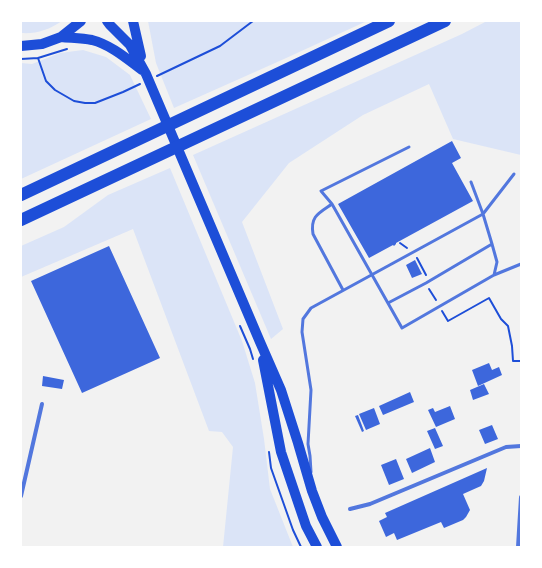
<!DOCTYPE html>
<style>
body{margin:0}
#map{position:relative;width:542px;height:568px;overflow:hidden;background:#f2f2f2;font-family:"Public Sans",sans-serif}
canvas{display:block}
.frame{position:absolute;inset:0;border:22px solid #fff;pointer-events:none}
</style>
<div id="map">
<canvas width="542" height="568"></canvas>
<div class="frame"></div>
</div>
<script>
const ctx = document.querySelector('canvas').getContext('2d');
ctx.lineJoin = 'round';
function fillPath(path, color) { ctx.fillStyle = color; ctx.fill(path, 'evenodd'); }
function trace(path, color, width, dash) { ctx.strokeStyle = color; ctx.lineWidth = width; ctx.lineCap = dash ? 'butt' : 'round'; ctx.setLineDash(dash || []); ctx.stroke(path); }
const green = new Path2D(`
 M 21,21 L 62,21 C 49,30 36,34 21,33 Z
 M 148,21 L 367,21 L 284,59 L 174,108 L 156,63 Z
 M 487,21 L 521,21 L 521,155 L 453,139 L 429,84 L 363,115 L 289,163 L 242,222 L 283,329 L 271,339 L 193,155 L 462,34 Z
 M 83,50 L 106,57 L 130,75 L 151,119 L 21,179 L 21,63 L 32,64 L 60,53 Z
 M 170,168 L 242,341 L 255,383 L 264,439 L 270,489 L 293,547 L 223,547 L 233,447 L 222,432 L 209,431 L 133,229 L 21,277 L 21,246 L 64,227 L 108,195 Z`);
const building = new Path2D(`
 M 452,141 L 461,158 L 452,163 L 473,201 L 396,243 L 396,244 L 394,246 L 393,245 L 369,258 L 338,204 Z
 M 109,246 L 160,358 L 82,393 L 31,281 Z
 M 415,260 L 422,274 L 412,278 L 406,265 Z
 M 489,363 L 492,370 L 499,367 L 502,375 L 478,386 L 472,370 Z
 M 43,376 L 64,380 L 62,389 L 42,386 Z
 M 484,384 L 489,394 L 473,400 L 470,390 Z
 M 410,392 L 414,402 L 383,415 L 379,406 Z
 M 450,406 L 455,419 L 436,427 L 428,410 L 433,408 L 435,412 Z
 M 374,408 L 380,424 L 366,430 L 359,414 Z
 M 358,415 L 364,431 L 362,432 L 355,416 Z
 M 492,425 L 498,439 L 485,444 L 479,430 Z
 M 435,428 L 443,446 L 435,449 L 427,431 Z
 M 430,448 L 435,462 L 412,473 L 406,459 Z
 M 396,459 L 404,479 L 389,485 L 381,465 Z
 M 487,468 L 484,481 L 481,486 L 463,494 L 470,510 L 466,517 L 463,520 L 444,528 L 441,522 L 397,540 L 394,533 L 386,537 L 379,521 L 387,517 L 385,513 Z`);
const path = new Path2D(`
 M 38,58 L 46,81 L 55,90 L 74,101 L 85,103 L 95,103 L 123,92 L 140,84
 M 21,59 L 38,58 L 67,49
 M 157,76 L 220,46 L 253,21
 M 400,243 L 407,248
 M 417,258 L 426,275
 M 429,289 L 436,300
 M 442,311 L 448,321 L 489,298 L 501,319 L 508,326 L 512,346 L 513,361 L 521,361
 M 240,326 L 250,349 L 253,359
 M 269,452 L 271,468 L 293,530 L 301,547`);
const service = new Path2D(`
 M 471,182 L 483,214 L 514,174
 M 332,204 L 321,191 L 409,147
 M 343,290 L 313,234 C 310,216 319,213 332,204 L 402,328 L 494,275 L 521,264
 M 388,303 L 426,283 L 492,244
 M 311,472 L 310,456 L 308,444 L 311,390 L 302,332 L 303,319 L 311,308 L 483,214 L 492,244 L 497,262 L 494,275`);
const minor = new Path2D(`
 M 21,496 L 42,404
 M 350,509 L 370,504 L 506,447 L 521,446
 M 518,547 L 521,497`);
const primary = new Path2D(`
 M 107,21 L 110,25 L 130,45 L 146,74 L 260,342 L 281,390 L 298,443 L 312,491 L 322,517 L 337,547
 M 133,21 L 141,56
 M 61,37 C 71,38 82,38 92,40 C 111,45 126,58 142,70
 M 21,46 L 42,44 L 61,37 L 81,21
 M 263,360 L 281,452 L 306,526 L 317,547`);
const motorway = new Path2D(`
 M 21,195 L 389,21
 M 21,220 L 445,21`);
fillPath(green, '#dbe4f7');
fillPath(building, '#3d67dc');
trace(path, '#1d4ed8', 2);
trace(service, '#5277de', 3);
trace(minor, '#5277de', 4);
trace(primary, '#1d4ed8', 10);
trace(motorway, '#1d4ed8', 12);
</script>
